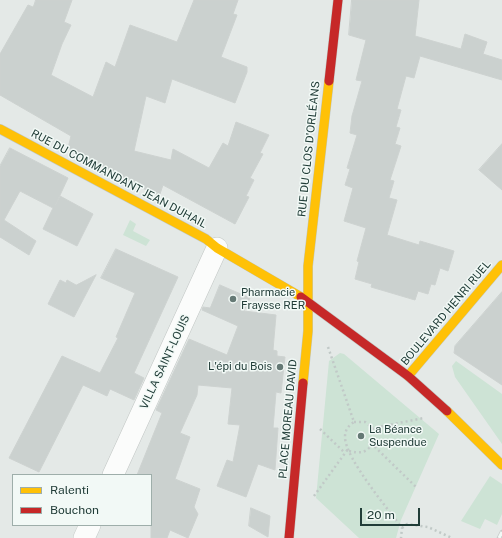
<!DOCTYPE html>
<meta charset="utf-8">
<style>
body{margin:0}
#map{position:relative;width:502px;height:538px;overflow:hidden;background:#e4e9e7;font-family:"Public Sans",sans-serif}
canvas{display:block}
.legend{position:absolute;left:12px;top:474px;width:140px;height:52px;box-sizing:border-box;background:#f2f9f6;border:1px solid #9eaeaa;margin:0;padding:5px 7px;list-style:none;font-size:12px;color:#213d38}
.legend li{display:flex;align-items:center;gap:8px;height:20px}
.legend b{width:20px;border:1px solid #9eaeaa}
.scale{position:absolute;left:360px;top:508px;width:60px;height:18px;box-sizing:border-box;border:2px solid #213d38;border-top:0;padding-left:5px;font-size:12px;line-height:14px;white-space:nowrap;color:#213d38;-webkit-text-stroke:3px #f2f9f6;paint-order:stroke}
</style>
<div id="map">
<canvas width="502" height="538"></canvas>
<ul class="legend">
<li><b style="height:5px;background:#ffc107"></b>Ralenti</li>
<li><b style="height:5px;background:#c62828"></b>Bouchon</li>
</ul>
<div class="scale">20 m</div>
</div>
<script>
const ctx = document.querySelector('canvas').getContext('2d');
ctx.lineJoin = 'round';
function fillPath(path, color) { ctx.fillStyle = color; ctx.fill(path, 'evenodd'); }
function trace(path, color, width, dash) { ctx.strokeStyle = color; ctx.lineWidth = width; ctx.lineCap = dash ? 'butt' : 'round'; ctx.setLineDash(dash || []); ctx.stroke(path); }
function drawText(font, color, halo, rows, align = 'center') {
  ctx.font = font + ' "Public Sans",sans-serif'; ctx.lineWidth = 3; ctx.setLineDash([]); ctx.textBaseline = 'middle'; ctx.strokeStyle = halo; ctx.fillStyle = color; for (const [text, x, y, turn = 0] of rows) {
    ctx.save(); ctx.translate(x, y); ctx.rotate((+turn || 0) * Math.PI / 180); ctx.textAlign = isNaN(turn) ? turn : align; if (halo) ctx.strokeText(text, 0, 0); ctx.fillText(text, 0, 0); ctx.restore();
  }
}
const green = new Path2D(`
 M 130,220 L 136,224 L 133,231 L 150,240 L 146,246 L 123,235 Z
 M 340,353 L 344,354 L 439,434 L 401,520 L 396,538 L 359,538 L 316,498 L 329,361 Z
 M 456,361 L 502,394 L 502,444 L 455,377 L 452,366 Z
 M 490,476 L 502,484 L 502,514 L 497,525 L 485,519 L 480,529 L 461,521 Z`);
const building = new Path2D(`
 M 36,0 L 72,0 L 64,22 L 71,25 L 62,44 L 51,75 L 93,97 L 106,62 L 115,67 L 130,25 L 177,42 L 194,0 L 238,0 L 233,14 L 237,15 L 221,57 L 247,67 L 247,72 L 235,103 L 172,79 L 165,103 L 146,96 L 134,151 L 171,160 L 173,149 L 209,168 L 223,143 L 228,146 L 236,122 L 269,135 L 260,153 L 263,154 L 250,178 L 254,180 L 246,196 L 249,197 L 235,224 L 163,185 L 159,197 L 68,148 L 71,136 L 0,95 L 0,54 L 28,5 L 33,7 Z
 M 352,0 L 419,0 L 415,36 L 461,49 L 465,34 L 487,42 L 483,54 L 502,60 L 502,80 L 420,56 L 414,78 L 406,76 L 397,109 L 401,110 L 396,127 L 400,128 L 395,144 L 401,146 L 390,180 L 394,181 L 389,198 L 397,200 L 387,235 L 419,245 L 420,241 L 454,251 L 448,271 L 440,268 L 435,285 L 431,284 L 428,294 L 418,291 L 415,300 L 371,287 L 372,284 L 355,279 L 359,262 L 357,261 L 366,228 L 344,221 L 353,188 L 345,185 L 350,169 L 347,168 L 357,135 L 350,133 L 352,116 L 362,81 L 356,80 L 366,40 L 349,35 Z
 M 502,144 L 502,190 L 479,170 Z
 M 10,148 L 68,178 L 55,206 L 60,196 L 93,214 L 77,246 L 43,229 L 53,208 L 20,191 L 4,220 L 36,241 L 29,255 L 0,237 L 0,166 Z
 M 116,249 L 178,277 L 134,373 L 144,378 L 134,400 L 110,389 L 107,396 L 83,385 L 39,472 L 9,458 L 62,356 L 100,373 L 118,338 L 116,337 L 135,293 L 101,278 Z
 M 96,275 L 74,317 L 48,304 L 60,280 L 66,283 L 67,280 L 76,285 Z
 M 220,285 L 250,298 L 244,311 L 276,315 L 273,350 L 277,351 L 277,356 L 285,357 L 281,393 L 276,392 L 273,428 L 278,428 L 275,470 L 258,464 L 246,497 L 217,486 L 227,460 L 233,462 L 240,425 L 228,424 L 232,388 L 198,385 L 197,395 L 180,433 L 190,437 L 175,479 L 200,489 L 194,507 L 198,514 L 188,538 L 170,530 L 167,538 L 151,538 L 151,475 L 137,475 L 162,413 L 156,410 L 189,339 L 227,355 L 238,326 L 202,310 L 203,307 L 210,308 Z
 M 502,292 L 502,385 L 454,353 L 455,346 Z
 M 251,508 L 270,516 L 268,537 L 249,526 Z`);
const path = new Path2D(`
 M 328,347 L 354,422 C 348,426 345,430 345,437 C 345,458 388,509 402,528 L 401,538
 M 354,422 L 365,422 L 373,428
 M 320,429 L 345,453
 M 372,444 L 375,436 L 373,428 L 424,418
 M 349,451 C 359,453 366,454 372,444 L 416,487
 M 314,496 L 348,449
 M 402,528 L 407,524 L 428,527 L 452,538`);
const street = new Path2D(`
 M 113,475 L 217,248
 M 84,538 L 90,525`);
const slow = new Path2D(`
 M 0,129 L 206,239 L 217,248 L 301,297
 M 408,376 L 502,265
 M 303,383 L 308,331 L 308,266 L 329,81
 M 447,411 L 502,465`);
const jam = new Path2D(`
 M 329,81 L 338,0
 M 301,297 L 408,376 L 447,411
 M 289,538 L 303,383`);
const rail = new Path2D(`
 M 499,538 L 502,532`);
const markers = [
 [233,299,4,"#657975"],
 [280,367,4,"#657975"],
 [361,436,4,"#657975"]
];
const streetNames = [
 ["RUE DU CLOS D'ORLÉANS",309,149,-84],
 ["RUE DU COMMANDANT JEAN DUHAIL",119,179,28],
 ["BOULEVARD HENRI RUEL",446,313,-50],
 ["VILLA SAINT-LOUIS",165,362,-65],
 ["PLACE MOREAU DAVID",288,419,-85]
];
const poiNames = [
 ["Pharmacie",241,293],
 ["Fraysse RER",241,306],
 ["L'épi du Bois",272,367,"right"],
 ["La Béance",369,430],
 ["Suspendue",369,443]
];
fillPath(green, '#cde3d5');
fillPath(building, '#cbd1cf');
trace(building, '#cdd2d0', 1);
trace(street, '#c1c6c4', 22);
trace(slow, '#bfc7c4', 10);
trace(jam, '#bfc7c4', 10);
trace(path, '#c1c9c7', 2.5, [2, 3]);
trace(street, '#fbfcfb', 21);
trace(slow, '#ffc107', 9);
trace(jam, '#c62828', 9);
trace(rail, '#c6cac9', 4.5);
trace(rail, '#f2f9f6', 3, [9]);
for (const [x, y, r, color] of markers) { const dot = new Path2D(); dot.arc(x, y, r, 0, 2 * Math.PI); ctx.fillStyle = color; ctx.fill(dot); trace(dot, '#f2f9f6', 1.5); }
drawText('11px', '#213d38', '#f2f9f6', streetNames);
drawText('11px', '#213d38', '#f2f9f6', poiNames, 'left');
</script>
